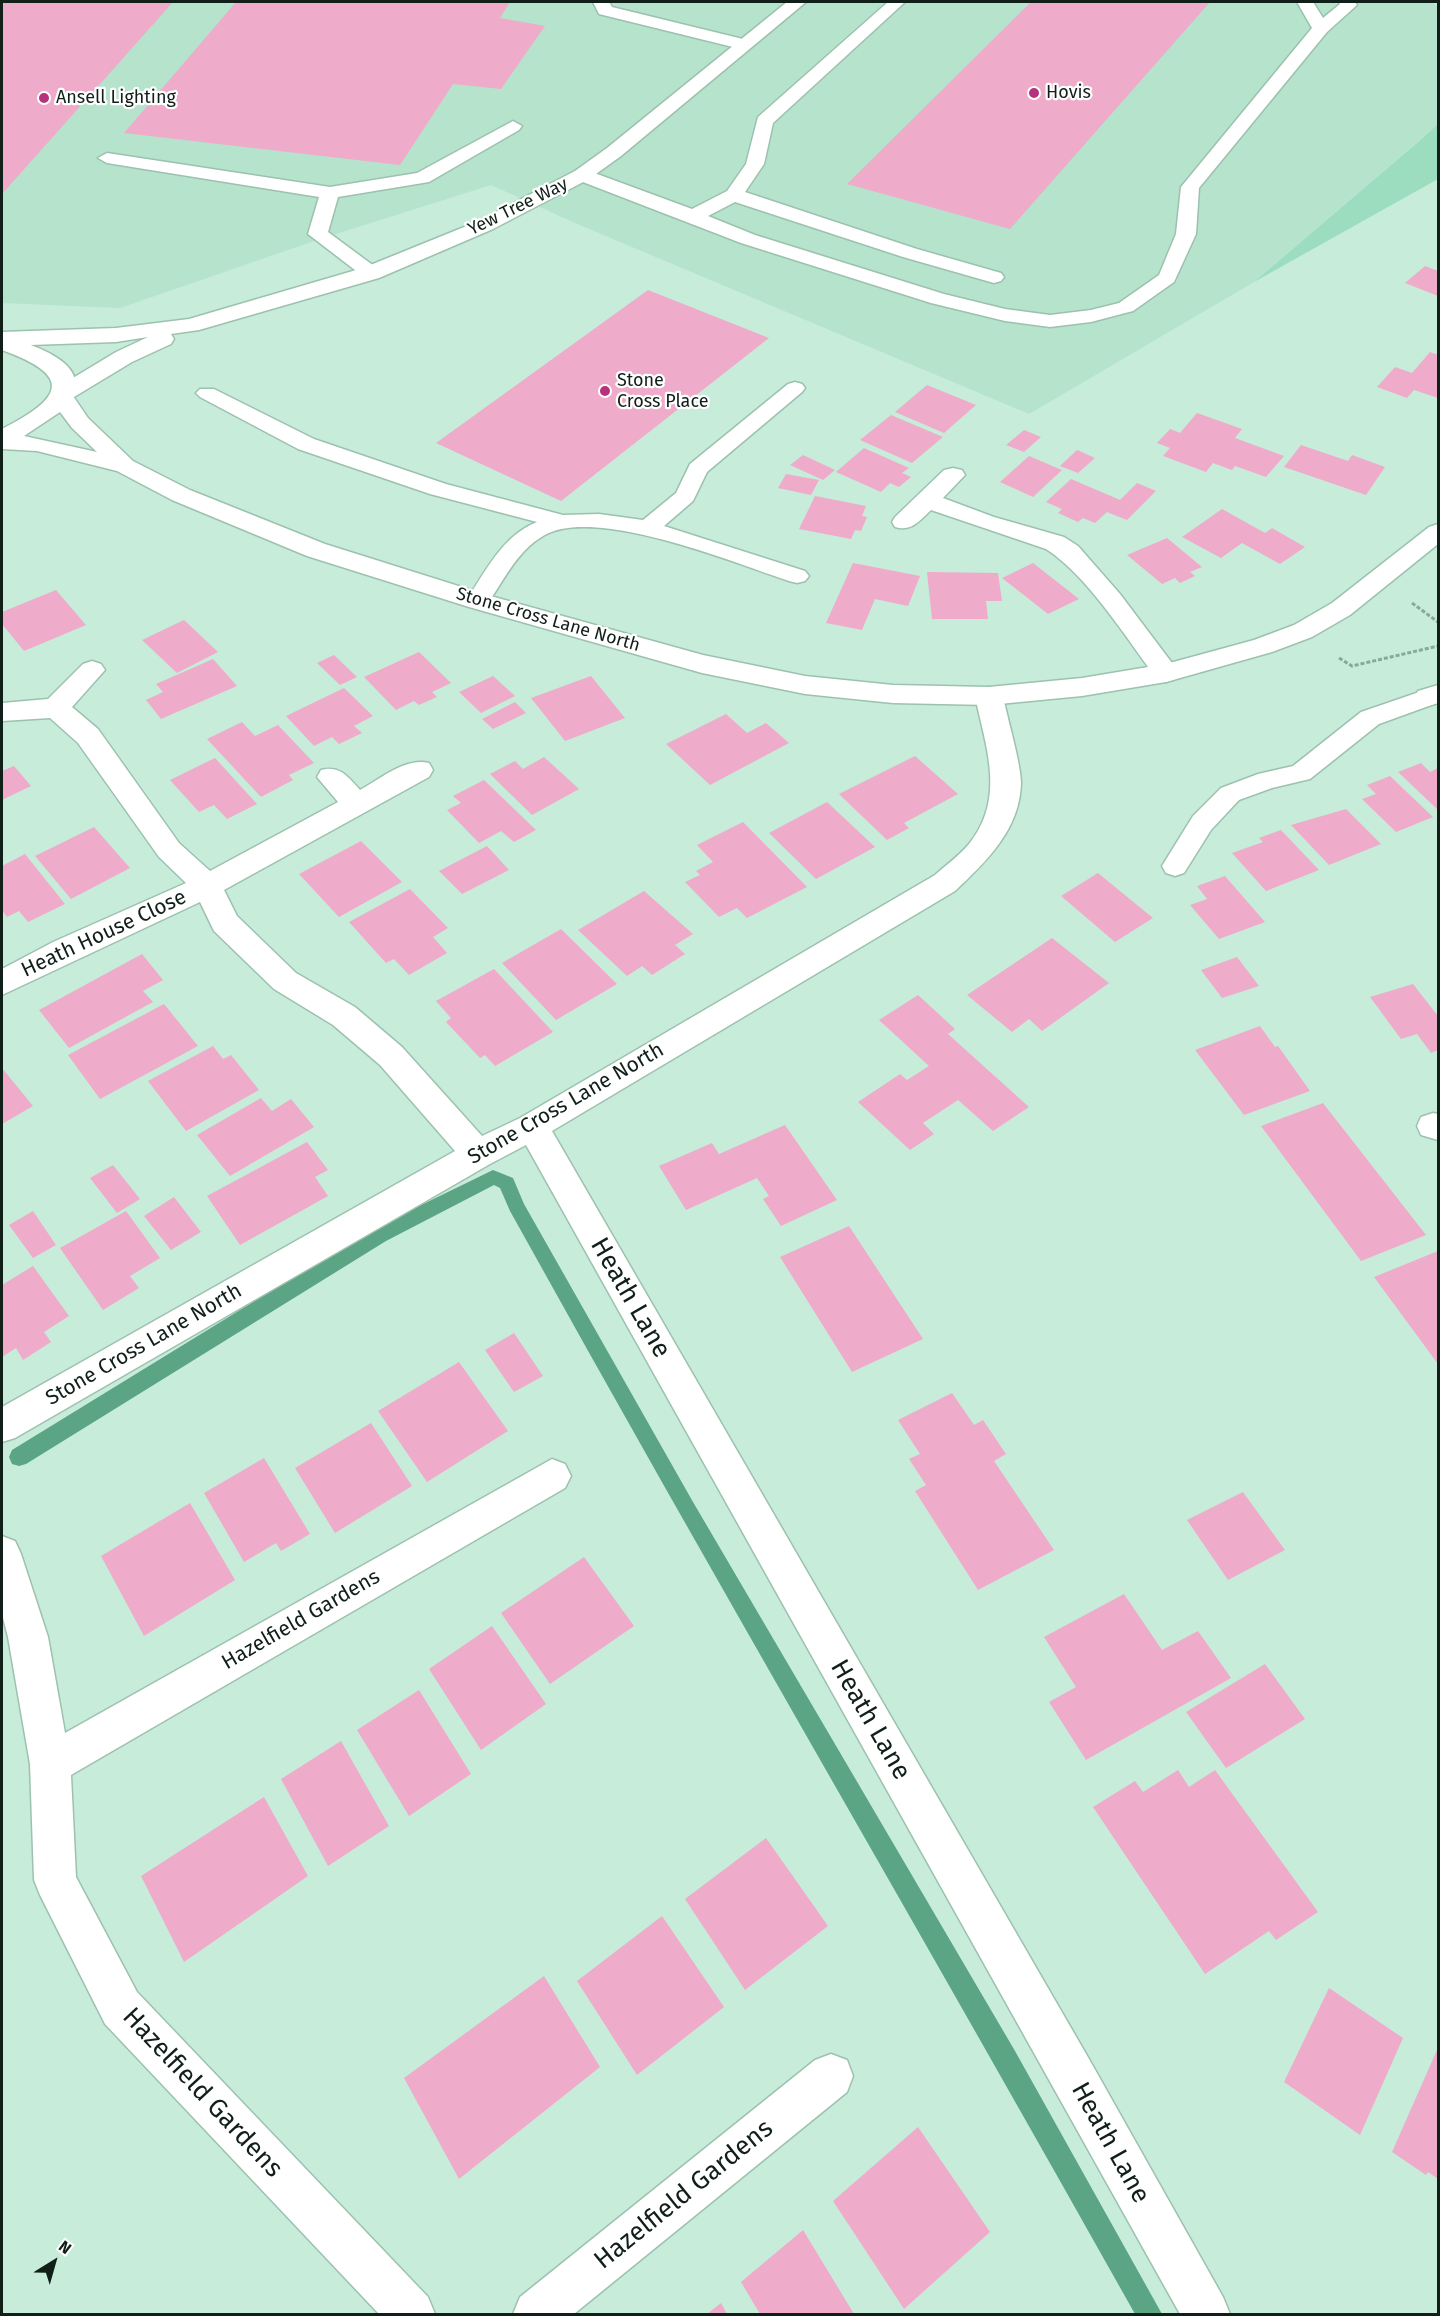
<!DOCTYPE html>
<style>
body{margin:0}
#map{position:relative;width:1440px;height:2316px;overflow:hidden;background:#c7ecda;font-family:"Fira Sans",sans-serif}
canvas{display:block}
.frame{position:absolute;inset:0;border:3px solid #111f19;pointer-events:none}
.north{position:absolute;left:24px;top:2232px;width:60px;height:60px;-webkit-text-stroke:4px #fff;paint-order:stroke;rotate:37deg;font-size:16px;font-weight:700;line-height:24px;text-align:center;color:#111f19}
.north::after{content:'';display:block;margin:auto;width:21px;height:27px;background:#111f19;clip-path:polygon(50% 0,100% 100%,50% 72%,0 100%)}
</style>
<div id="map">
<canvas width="1440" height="2316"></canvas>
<div class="frame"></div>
<div class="north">N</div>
</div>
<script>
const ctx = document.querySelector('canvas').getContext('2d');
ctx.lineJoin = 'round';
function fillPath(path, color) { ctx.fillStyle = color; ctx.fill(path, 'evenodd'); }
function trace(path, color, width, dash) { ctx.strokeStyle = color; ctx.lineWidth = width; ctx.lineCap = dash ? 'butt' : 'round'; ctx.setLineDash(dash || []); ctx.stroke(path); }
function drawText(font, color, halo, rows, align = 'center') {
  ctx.font = font + ' "Fira Sans",sans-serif'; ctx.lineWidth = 4.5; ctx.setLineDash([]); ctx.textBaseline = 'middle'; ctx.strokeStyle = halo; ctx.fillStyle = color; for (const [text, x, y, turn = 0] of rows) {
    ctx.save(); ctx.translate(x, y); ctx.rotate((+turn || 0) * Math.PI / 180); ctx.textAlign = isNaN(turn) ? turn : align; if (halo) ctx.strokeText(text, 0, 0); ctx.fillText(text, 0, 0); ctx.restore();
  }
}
const built = new Path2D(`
 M 2,2 L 1432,2 L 1438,7 L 1438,124 L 1254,282 L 1029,414 L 575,223 L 491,185 L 317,240 L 120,308 L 2,303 Z`);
const green = new Path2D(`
 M 1438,124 L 1438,179 L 1254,282 L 1419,141 Z`);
const stream = new Path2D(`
 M 493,1170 L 513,1178 L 524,1204 L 693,1502 L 1015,2051 L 1162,2314 L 1135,2314 C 929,1946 715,1581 510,1211 L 500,1188 L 494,1185 L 386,1241 L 26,1464 L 19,1466 L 12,1464 L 9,1457 L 12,1450 L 372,1229 Z`);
const building = new Path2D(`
 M 2,2 L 173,2 L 2,194 Z
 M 236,2 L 510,2 L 500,18 L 545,26 L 501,89 L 453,84 L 400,165 L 124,133 Z
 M 1031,2 L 1210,2 L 1010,229 L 847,184 Z
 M 1425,266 L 1438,271 L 1438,296 L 1405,283 Z
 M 648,290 L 769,338 L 561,501 L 436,443 Z
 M 1430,352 L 1438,355 L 1438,398 L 1414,390 L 1407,398 L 1377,387 L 1395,367 L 1412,373 Z
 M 927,385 L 976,405 L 944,433 L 895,412 Z
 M 1197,413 L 1242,429 L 1235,438 L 1284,456 L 1266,477 L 1235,466 L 1232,470 L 1213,463 L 1206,472 L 1163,456 L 1170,448 L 1157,443 L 1170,429 L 1180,433 Z
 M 891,415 L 943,437 L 912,463 L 860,440 Z
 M 1024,430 L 1041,437 L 1024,452 L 1006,445 Z
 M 1301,445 L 1348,461 L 1352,455 L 1385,467 L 1366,495 L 1284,467 Z
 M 864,448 L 909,468 L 902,473 L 911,477 L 899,487 L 890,483 L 881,492 L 836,472 Z
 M 1077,450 L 1095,458 L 1078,473 L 1060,466 Z
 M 803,455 L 835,470 L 823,480 L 790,465 Z
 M 1029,456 L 1062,470 L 1033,497 L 1000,482 Z
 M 786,474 L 819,480 L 811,495 L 778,488 Z
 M 1071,479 L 1120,500 L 1137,483 L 1156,491 L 1127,520 L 1107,512 L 1095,523 L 1083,518 L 1078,522 L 1058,513 L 1062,509 L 1046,502 Z
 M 815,496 L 866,506 L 862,516 L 867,517 L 861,531 L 855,530 L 851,539 L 799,529 Z
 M 1222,509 L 1265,533 L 1272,528 L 1305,547 L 1280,564 L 1242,543 L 1221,558 L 1182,537 Z
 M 1167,538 L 1202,567 L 1190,572 L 1195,576 L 1180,583 L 1175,578 L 1162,584 L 1127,555 Z
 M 853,563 L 920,576 L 908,606 L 875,599 L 862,630 L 826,623 Z
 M 1033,563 L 1079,599 L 1048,614 L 1002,578 Z
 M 927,572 L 998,573 L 1002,601 L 986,601 L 988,619 L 932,619 Z
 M 56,590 L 86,625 L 24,651 L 2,624 L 2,612 Z
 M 184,620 L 218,652 L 177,673 L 142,640 Z
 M 419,652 L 451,683 L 432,692 L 437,697 L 419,705 L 414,701 L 396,710 L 364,677 Z
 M 334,655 L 357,677 L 340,685 L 317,663 Z
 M 213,659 L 237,686 L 161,719 L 146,700 L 163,692 L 156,684 Z
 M 493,676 L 515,696 L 481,713 L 459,692 Z
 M 591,676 L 625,718 L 565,741 L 531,698 Z
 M 344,688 L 373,716 L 354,726 L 362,733 L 339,744 L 332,737 L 314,746 L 286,716 Z
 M 515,702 L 526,713 L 493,729 L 482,719 Z
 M 726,714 L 747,733 L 766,723 L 789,743 L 710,785 L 666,744 Z
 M 242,722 L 255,736 L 278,725 L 314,763 L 289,775 L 293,780 L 261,797 L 207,739 Z
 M 915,756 L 958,794 L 904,823 L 909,828 L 887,840 L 839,794 Z
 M 544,757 L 579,789 L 532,815 L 490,774 L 515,761 L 523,769 Z
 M 215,758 L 257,804 L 227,819 L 214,805 L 199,812 L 170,780 Z
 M 1421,763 L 1430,772 L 1438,768 L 1438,810 L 1398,772 Z
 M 14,766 L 31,786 L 2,800 L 2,771 Z
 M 1390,776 L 1433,817 L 1396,832 L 1362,799 L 1376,794 L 1367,785 Z
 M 484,780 L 536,830 L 514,842 L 501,831 L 479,843 L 447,810 L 461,803 L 453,796 Z
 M 827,802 L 875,847 L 816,879 L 769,833 Z
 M 1346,809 L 1381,844 L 1329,865 L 1291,825 Z
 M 743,822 L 807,887 L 747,918 L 737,908 L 719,917 L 685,882 L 700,875 L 696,871 L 713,862 L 697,845 Z
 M 94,827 L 130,868 L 71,899 L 35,856 Z
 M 1281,830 L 1319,870 L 1266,891 L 1232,853 L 1263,842 L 1259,838 Z
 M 361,841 L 402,882 L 339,917 L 299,874 Z
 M 487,846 L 509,870 L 462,894 L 439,871 Z
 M 25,854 L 65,904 L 28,922 L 19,911 L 7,917 L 2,910 L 2,866 Z
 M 1098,873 L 1153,918 L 1115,942 L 1061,896 Z
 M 1225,876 L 1265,922 L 1219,939 L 1190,905 L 1207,899 L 1197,886 Z
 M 410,889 L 448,928 L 433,937 L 447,953 L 409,975 L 394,959 L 386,963 L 349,922 Z
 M 644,891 L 693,934 L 675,945 L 685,954 L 652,975 L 642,966 L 627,976 L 578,930 Z
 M 561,929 L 617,984 L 556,1020 L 502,963 Z
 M 1052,938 L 1109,983 L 1042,1031 L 1029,1019 L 1012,1032 L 967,995 Z
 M 142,954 L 163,980 L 143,991 L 153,1002 L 69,1048 L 39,1010 Z
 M 1237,957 L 1259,986 L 1222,998 L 1201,970 Z
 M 494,969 L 553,1032 L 495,1066 L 485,1055 L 480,1058 L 446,1022 L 451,1018 L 436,1001 Z
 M 1413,984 L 1438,1016 L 1438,1050 L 1431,1053 L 1417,1034 L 1401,1039 L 1370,997 Z
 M 918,995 L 955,1029 L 948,1034 L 1029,1107 L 993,1131 L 958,1100 L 923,1123 L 934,1134 L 910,1150 L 858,1102 L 900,1074 L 907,1080 L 929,1066 L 879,1020 Z
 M 164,1004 L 198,1046 L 100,1099 L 68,1055 Z
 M 1260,1026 L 1275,1047 L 1278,1046 L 1310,1091 L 1244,1115 L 1195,1050 Z
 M 213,1046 L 223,1059 L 231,1055 L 259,1090 L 186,1131 L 148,1081 Z
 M 2,1068 L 33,1106 L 2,1124 Z
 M 261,1098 L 272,1111 L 291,1099 L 314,1127 L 230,1176 L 197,1135 Z
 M 1323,1103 L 1426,1235 L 1361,1261 L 1261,1126 Z
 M 785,1125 L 837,1200 L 781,1226 L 763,1199 L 769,1196 L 757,1178 L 686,1210 L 659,1166 L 712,1143 L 719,1154 Z
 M 307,1142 L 328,1170 L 315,1177 L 328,1196 L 240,1245 L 207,1196 Z
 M 113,1165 L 140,1199 L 117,1213 L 90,1178 Z
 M 174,1197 L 201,1232 L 171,1250 L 144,1216 Z
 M 33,1211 L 56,1245 L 33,1258 L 9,1225 Z
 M 126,1211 L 160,1258 L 130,1276 L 139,1288 L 103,1310 L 60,1248 Z
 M 849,1226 L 923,1339 L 852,1372 L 780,1257 Z
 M 1438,1251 L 1438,1364 L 1374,1277 Z
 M 33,1266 L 69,1316 L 44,1332 L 51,1342 L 23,1360 L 16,1348 L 2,1357 L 2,1285 Z
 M 514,1333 L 543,1376 L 514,1392 L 485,1350 Z
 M 459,1362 L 508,1431 L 427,1482 L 378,1411 Z
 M 952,1393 L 974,1425 L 983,1420 L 1006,1454 L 994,1461 L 1054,1550 L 978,1590 L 915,1491 L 926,1485 L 909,1459 L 920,1454 L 898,1420 Z
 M 371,1423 L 412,1486 L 335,1533 L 295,1468 Z
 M 264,1458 L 310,1534 L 281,1551 L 276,1543 L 244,1562 L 204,1493 Z
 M 1243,1492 L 1285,1550 L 1228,1580 L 1187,1520 Z
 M 190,1503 L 235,1580 L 144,1636 L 101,1556 Z
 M 584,1557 L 634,1626 L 550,1684 L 501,1613 Z
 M 1124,1594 L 1162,1650 L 1198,1631 L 1231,1678 L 1086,1760 L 1049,1702 L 1076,1687 L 1044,1637 Z
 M 492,1626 L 546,1704 L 481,1750 L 429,1669 Z
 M 1265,1664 L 1305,1719 L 1226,1768 L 1186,1712 Z
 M 419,1690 L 471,1774 L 409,1816 L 357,1730 Z
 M 341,1741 L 389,1826 L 328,1866 L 281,1779 Z
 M 1178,1770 L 1189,1787 L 1215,1770 L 1318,1912 L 1276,1940 L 1269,1931 L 1205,1974 L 1093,1807 L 1135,1781 L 1143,1792 Z
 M 264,1797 L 308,1876 L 184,1962 L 141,1876 Z
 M 766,1838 L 828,1926 L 745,1990 L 685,1899 Z
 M 662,1916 L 724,2007 L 637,2075 L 577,1981 Z
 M 544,1976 L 600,2067 L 459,2179 L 404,2078 Z
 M 1329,1988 L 1403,2038 L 1360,2135 L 1284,2082 Z
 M 1437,2050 L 1438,2051 L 1438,2179 L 1428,2172 L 1426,2175 L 1392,2152 Z
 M 918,2127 L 990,2232 L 904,2309 L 833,2201 Z
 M 803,2230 L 854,2314 L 760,2314 L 741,2282 Z
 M 721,2303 L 727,2314 L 707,2314 Z`);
const path = new Path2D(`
 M 1412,603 L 1438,622
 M 1339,658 L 1352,666 L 1438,646`);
const service = new Path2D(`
 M 593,2 L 609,2 L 612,7 L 751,41 L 753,45 L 745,50 L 599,14 Z
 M 888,2 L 905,2 L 773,123 L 764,164 L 745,192 L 917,249 L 1001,273 L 1004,277 L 1001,281 L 994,283 L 903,257 L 735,202 L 708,216 L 755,235 L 944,294 L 1005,309 L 1050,315 L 1091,310 L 1119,303 L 1159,275 L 1176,234 L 1181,187 L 1312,28 L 1297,2 L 1313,2 L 1323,18 L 1340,4 L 1339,2 L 1355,2 L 1357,5 L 1327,32 L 1199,188 L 1196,234 L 1174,282 L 1133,311 L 1091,322 L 1050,327 L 1005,321 L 931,303 L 741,243 L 575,179 L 573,175 L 575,171 L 589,171 L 692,209 L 727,191 L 746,164 L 758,117 Z
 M 513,121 L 522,126 L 519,130 L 429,182 L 338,197 L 328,232 L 378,269 L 381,273 L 378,277 L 364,277 L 308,234 L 319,197 L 107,163 L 98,158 L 107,153 L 330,187 L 417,173 Z
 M 795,382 L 802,384 L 805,388 L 802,392 L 707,472 L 693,501 L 664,526 L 805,571 L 809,576 L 805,581 L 797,583 L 789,581 C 734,563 594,505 543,536 C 516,552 503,582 486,606 L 478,609 L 470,606 L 466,601 C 485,572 503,535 537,522 L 430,494 L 298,449 L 200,397 L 196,393 L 200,389 L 214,389 L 314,439 L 446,484 L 563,515 L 599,514 L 643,520 L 676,493 L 690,464 L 788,384 Z
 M 1428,689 L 1438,694 L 1437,703 L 1379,724 L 1310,779 L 1272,788 L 1239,800 L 1211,830 L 1184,873 L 1175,876 L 1166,873 L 1162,866 L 1193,816 L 1221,788 L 1258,774 L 1293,766 L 1361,712 Z`);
const minor = new Path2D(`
 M 787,2 L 806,2 L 621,156 L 589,179 L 493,229 L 379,278 L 199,330 L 171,334 L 174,339 L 171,344 L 132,362 L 74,397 L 58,397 L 54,392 L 58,387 L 116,352 L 148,337 L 116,342 L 2,346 L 2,332 L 116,328 L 189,319 L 363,268 L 479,221 L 575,171 L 607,148 Z
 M 953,468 L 962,470 L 965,475 L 943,498 L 994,517 L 1064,537 L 1078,546 L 1120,594 L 1175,667 L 1179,673 L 1175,679 L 1166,682 L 1157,679 C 1127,639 1087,575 1046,549 L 931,510 C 919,521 912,532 895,527 L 892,522 L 895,517 L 944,470 Z
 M 92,661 L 101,664 L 105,670 L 72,707 L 98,729 L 179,843 L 210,871 L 338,802 L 317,777 L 321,770 C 340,765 348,777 360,790 C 380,779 406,757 429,763 L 433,770 L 429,777 L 224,890 L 237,916 L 296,973 L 355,1007 L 402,1047 L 482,1136 L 520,1118 L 935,875 C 946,865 960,855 969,844 C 1006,798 986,748 975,696 L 979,690 L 989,687 L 999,690 L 1003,696 C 1007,718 1021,763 1021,783 C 1020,829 987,861 955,891 L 552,1131 L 1089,2059 L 1223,2297 L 1230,2314 L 1180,2314 L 526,1145 L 490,1164 L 15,1438 L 2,1442 L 2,1407 L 455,1151 L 380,1065 L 333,1025 L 274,989 L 214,931 L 200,902 L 2,995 L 2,969 L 53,942 L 186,883 L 159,857 L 78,743 L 50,718 L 2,721 L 2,703 L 48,699 L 83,664 Z
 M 1438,685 L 1438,703 L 1428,706 L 1418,703 L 1414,697 L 1418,691 Z
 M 1433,1113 L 1438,1114 L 1438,1140 L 1421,1135 L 1417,1126 L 1421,1117 Z
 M 552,1459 L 565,1464 L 571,1476 L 565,1488 L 71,1775 L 76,1877 L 137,1992 L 428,2297 L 435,2314 L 379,2314 L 105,2024 L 40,1895 L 34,1880 L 30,1764 L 8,1637 L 2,1614 L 2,1536 L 15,1541 L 21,1554 L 48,1637 L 65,1733 Z
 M 831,2054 L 847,2060 L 853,2076 L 847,2092 L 574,2314 L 513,2314 L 520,2297 L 815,2060 Z`);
const tertiary = new Path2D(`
 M 2,336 C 27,343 89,360 73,396 L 88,418 L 133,461 L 190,490 L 325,544 L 487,595 L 703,655 L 805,676 L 893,685 L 989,687 L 1082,678 L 1166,664 L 1254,640 L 1294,625 L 1332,603 L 1429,527 L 1438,524 L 1438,544 L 1350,615 L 1312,637 L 1272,652 L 1166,682 L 1082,696 L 989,705 L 893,703 L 805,694 L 702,673 L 469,607 L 307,556 L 172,500 L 117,471 L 37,451 L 2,449 L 2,429 C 63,398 74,376 2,350 ZM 60,412 L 72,428 L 97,452 L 24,436 Z`);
const markers = [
 [1034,93,6,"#b5337d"],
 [44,98,6,"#b5337d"],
 [605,391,6,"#b5337d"]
];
const farPoinames = [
 ["Hovis",1046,93],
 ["Ansell Lighting",56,98],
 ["Stone",617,381],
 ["Cross Place",617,402]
];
const farStreetnames = [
 ["Yew Tree Way",518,207,-26],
 ["Stone Cross Lane North",548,620,16]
];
const streetNames = [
 ["Heath House Close",104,934,-25],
 ["Stone Cross Lane North",566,1104,-30],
 ["Stone Cross Lane North",144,1345,-30],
 ["Hazelfield Gardens",301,1620,-30]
];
const nearStreetnames = [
 ["Heath Lane",630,1298,60],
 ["Heath Lane",870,1720,60],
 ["Hazelfield Gardens",202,2093,47],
 ["Heath Lane",1110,2143,61],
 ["Hazelfield Gardens",684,2195,-39]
];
fillPath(built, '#b5e3cc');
fillPath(green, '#9cddbf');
fillPath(stream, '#5ba484');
fillPath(building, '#efabca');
trace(service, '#9dc1af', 3);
trace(minor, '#9dc1af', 3);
trace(tertiary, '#9dc1af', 3);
trace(path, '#8aa89a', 3, [4, 2]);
fillPath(service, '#fff');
fillPath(minor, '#fff');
fillPath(tertiary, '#fff');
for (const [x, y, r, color] of markers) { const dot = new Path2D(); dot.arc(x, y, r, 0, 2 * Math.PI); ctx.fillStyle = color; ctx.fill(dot); trace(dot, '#fff', 2); }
drawText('18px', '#111f19', '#fff', farPoinames, 'left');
drawText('18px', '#111f19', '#fff', farStreetnames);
drawText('21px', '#111f19', '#fff', streetNames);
drawText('26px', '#111f19', '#fff', nearStreetnames);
</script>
